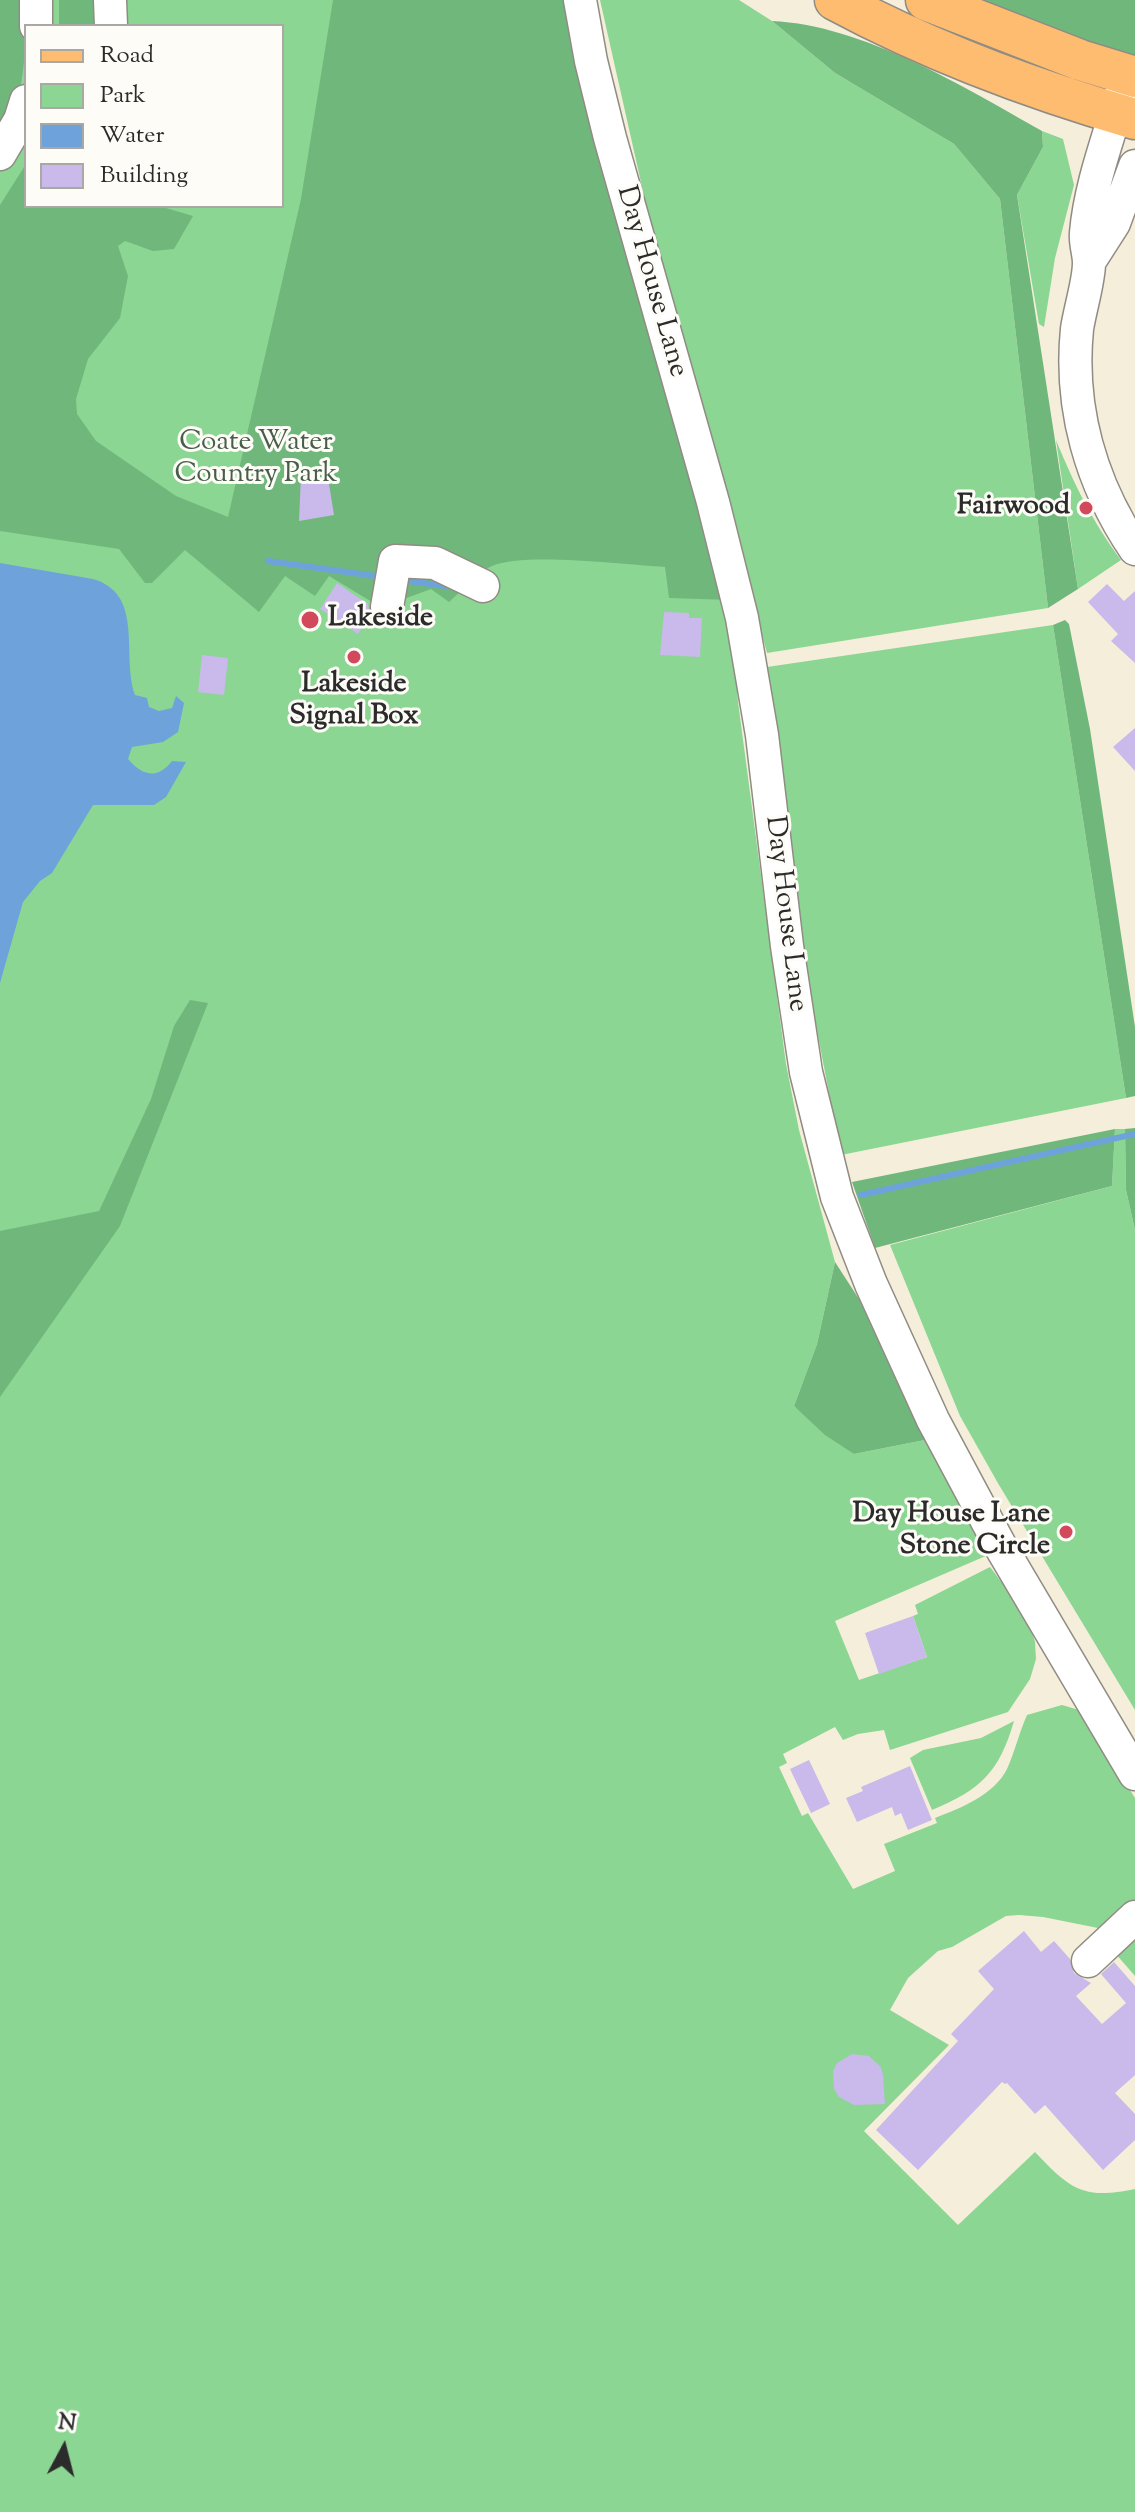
<!DOCTYPE html>
<style>
body{margin:0}
#map{position:relative;width:1135px;height:2512px;overflow:hidden;background:#f5eedb;font-family:"Sorts Mill Goudy",serif}
canvas{display:block}
.legend{position:absolute;left:24px;top:24px;width:260px;height:184px;box-sizing:border-box;background:#fdfcf7;border:2px solid #a9a8a5;margin:0;padding:10px 14px;list-style:none;font-size:24px;color:#2b2b2b}
.legend li{display:flex;align-items:center;gap:16px;height:40px}
.legend b{width:40px;border:2px solid #a9a8a5}
.north{position:absolute;left:24px;top:2408px;width:80px;height:80px;-webkit-text-stroke:6px #fdfcf7;paint-order:stroke;rotate:7deg;font-size:22px;font-weight:700;line-height:32px;text-align:center;color:#2b2b2b}
.north::after{content:'';display:block;margin:auto;width:28px;height:36px;background:#2b2b2b;clip-path:polygon(50% 0,100% 100%,50% 72%,0 100%)}
</style>
<div id="map">
<canvas width="1135" height="2512"></canvas>
<ul class="legend">
<li><b style="height:10px;background:#fdbc70"></b>Road</li>
<li><b style="height:22px;background:#8bd692"></b>Park</li>
<li><b style="height:22px;background:#6da3da"></b>Water</li>
<li><b style="height:22px;background:#cab9eb"></b>Building</li>
</ul>
<div class="north">N</div>
</div>
<script>
const ctx = document.querySelector('canvas').getContext('2d');
ctx.lineJoin = 'round';
function fillPath(path, color) { ctx.fillStyle = color; ctx.fill(path, 'evenodd'); }
function trace(path, color, width, dash) { ctx.strokeStyle = color; ctx.lineWidth = width; ctx.lineCap = dash ? 'butt' : 'round'; ctx.setLineDash(dash || []); ctx.stroke(path); }
function drawText(font, color, halo, rows, align = 'center') {
  ctx.font = font + ' "Sorts Mill Goudy",serif'; ctx.lineWidth = 6; ctx.setLineDash([]); ctx.textBaseline = 'middle'; ctx.strokeStyle = halo; ctx.fillStyle = color; for (const [text, x, y, turn = 0] of rows) {
    ctx.save(); ctx.translate(x, y); ctx.rotate((+turn || 0) * Math.PI / 180); ctx.textAlign = isNaN(turn) ? turn : align; if (halo) ctx.strokeText(text, 0, 0); ctx.fillText(text, 0, 0); ctx.restore();
  }
}
const green = new Path2D(`
 M 0,0 L 569,0 L 731,600 L 738,702 L 786,1064 L 799,1130 L 835,1262 L 817,1344 L 794,1406 L 854,1454 L 925,1440 L 988,1555 L 835,1621 L 859,1680 L 927,1657 L 913,1616 L 918,1614 L 915,1605 L 990,1567 L 1020,1606 L 1031,1628 L 1035,1642 L 1036,1659 L 1030,1679 L 1008,1712 L 890,1750 L 884,1730 L 858,1734 L 843,1740 L 835,1727 L 783,1754 L 787,1763 L 779,1767 L 802,1816 L 808,1813 L 853,1889 L 895,1871 L 884,1844 L 937,1823 L 935,1818 C 961,1808 994,1795 1007,1769 C 1015,1751 1019,1733 1027,1715 L 1062,1705 L 1079,1710 L 1135,1798 L 1135,1904 L 1103,1929 L 1043,1917 L 1019,1915 L 1006,1916 L 952,1947 L 938,1951 L 908,1978 L 890,2010 L 949,2045 L 864,2131 L 958,2225 L 1035,2152 C 1070,2189 1083,2200 1135,2189 L 1135,2512 L 0,2512 ZM 26,26 L 282,26 L 282,206 L 26,206 Z
 M 600,0 L 739,0 L 772,21 L 835,73 L 954,144 L 1000,199 L 1048,608 L 767,653 L 645,200 Z
 M 1042,131 L 1063,139 L 1074,185 L 1055,258 L 1044,327 L 1039,324 L 1017,195 L 1043,147 Z
 M 1056,440 C 1074,484 1092,521 1121,560 L 1078,589 Z
 M 1053,625 L 1126,1098 L 841,1155 L 807,979 L 767,667 Z
 M 1115,1129 L 1125,1129 L 1126,1190 L 1135,1230 L 1135,1710 L 999,1485 L 960,1416 L 890,1245 L 1112,1186 Z
 M 1014,1721 C 999,1773 980,1790 932,1810 L 910,1758 L 923,1750 L 981,1738 Z
 M 1135,1936 L 1135,1976 L 1115,1953 Z`);
const forest = new Path2D(`
 M 0,0 L 30,0 C 23,47 28,98 0,139 Z
 M 59,0 L 95,0 L 95,26 L 59,26 Z
 M 333,0 L 569,0 L 731,600 L 669,598 L 665,567 C 625,565 525,552 492,566 C 476,573 462,591 449,602 L 431,589 L 393,603 L 377,605 L 329,576 L 315,596 L 285,576 L 259,612 L 185,550 L 152,583 L 145,583 L 119,549 L 0,531 L 0,205 L 26,164 L 26,206 L 159,206 L 193,216 L 174,249 L 153,251 L 125,241 L 118,246 L 128,276 L 120,318 L 88,359 L 76,399 L 77,414 L 96,441 L 176,496 L 228,517 L 301,199 Z
 M 981,0 L 1135,0 L 1135,57 L 1070,36 Z
 M 772,21 C 863,25 964,87 1042,131 L 1043,147 L 1017,195 L 1078,589 L 1048,608 L 1000,199 L 954,144 L 835,73 Z
 M 1065,620 L 1069,624 L 1090,729 L 1135,1027 L 1135,1096 L 1126,1098 L 1053,625 Z
 M 190,1000 L 208,1003 L 120,1226 L 0,1397 L 0,1231 L 99,1211 L 151,1099 L 174,1026 Z
 M 1135,1128 L 1135,1230 L 1126,1190 L 1125,1129 Z
 M 1115,1129 L 1112,1186 L 875,1248 L 852,1182 Z
 M 835,1262 L 859,1299 L 925,1440 L 854,1454 L 825,1435 L 794,1406 L 817,1344 Z`);
const water = new Path2D(`
 M 0,563 L 93,579 C 145,594 121,655 135,695 L 147,698 L 149,707 L 159,711 L 172,708 L 176,696 L 184,703 L 178,732 L 163,742 L 132,747 L 128,759 C 143,776 157,780 172,761 L 186,762 L 166,797 L 154,805 L 93,805 L 52,873 L 40,881 L 23,902 L 0,983 Z`);
const stream = new Path2D(`
 M 268,561 L 382,577
 M 401,580 L 445,586
 M 861,1195 L 1135,1134`);
const building = new Path2D(`
 M 301,476 L 328,478 L 334,515 L 299,521 Z
 M 337,583 L 368,604 L 370,615 L 358,634 L 320,609 Z
 M 1107,584 L 1124,601 L 1135,591 L 1135,663 L 1111,641 L 1118,634 L 1088,602 Z
 M 664,612 L 689,613 L 689,618 L 702,618 L 700,657 L 660,655 Z
 M 202,655 L 228,658 L 224,695 L 198,692 Z
 M 1135,728 L 1135,771 L 1113,747 Z
 M 913,1616 L 927,1657 L 879,1674 L 865,1633 Z
 M 809,1760 L 830,1804 L 811,1813 L 790,1769 Z
 M 910,1766 L 932,1820 L 908,1830 L 901,1813 L 895,1816 L 892,1807 L 857,1822 L 846,1798 L 863,1791 L 861,1787 Z
 M 1024,1931 L 1041,1952 L 1054,1941 L 1070,1959 L 1074,1973 L 1091,1983 L 1076,1996 L 1102,2024 L 1126,2003 L 1101,1974 L 1114,1962 L 1135,1986 L 1135,2075 L 1115,2093 L 1135,2114 L 1135,2140 L 1103,2170 L 1045,2105 L 1035,2114 L 1007,2083 L 1005,2084 L 1002,2082 L 918,2170 L 876,2130 L 958,2041 L 951,2034 L 994,1989 L 978,1971 Z
 M 852,2054 L 869,2056 L 881,2067 L 883,2075 L 885,2104 L 854,2105 L 839,2097 L 834,2089 L 833,2071 L 837,2063 Z`);
const minor = new Path2D(`
 M 36,0 L 36,26
 M 110,0 L 111,26
 M 580,0 L 591,61 L 610,138 L 713,502 L 742,618 L 762,735 L 787,946 L 806,1072 L 837,1197 L 871,1284 L 933,1420 L 1002,1549 L 1135,1774
 M 1122,91 C 1109,137 1090,185 1086,233 C 1085,244 1089,253 1089,263 C 1089,281 1080,309 1077,329 C 1069,408 1091,484 1135,549
 M 0,154 L 20,120 L 26,101
 M 1089,262 L 1114,223 L 1135,166
 M 387,607 L 395,561 L 435,563 L 483,586
 M 1088,1961 L 1135,1917`);
const major = new Path2D(`
 M 835,0 C 930,51 1031,89 1135,119
 M 926,0 L 1080,60 L 1135,77`);
const markers = [
 [1086,508,8,"#d1495b"],
 [310,620,10,"#d1495b"],
 [354,657,8,"#d1495b"],
 [1066,1532,8,"#d1495b"]
];
const streetNames = [
 ["Day House Lane",650,282,74],
 ["Day House Lane",784,914,83]
];
const parkNames = [
 ["Coate Water",256,444],
 ["Country Park",256,476]
];
const poiNames = [
 ["Fairwood",1070,508],
 ["Lakeside",328,620,"left"],
 ["Lakeside",354,686,"center"],
 ["Signal Box",354,718,"center"],
 ["Day House Lane",1050,1516],
 ["Stone Circle",1050,1548]
];
fillPath(green, '#8bd692');
fillPath(forest, '#70b77c');
fillPath(water, '#6da3da');
trace(stream, '#6da3da', 6);
fillPath(building, '#cab9eb');
trace(minor, '#908c83', 35);
trace(major, '#908c83', 43);
trace(minor, '#fff', 32);
trace(major, '#fdbc70', 40);
for (const [x, y, r, color] of markers) { const dot = new Path2D(); dot.arc(x, y, r, 0, 2 * Math.PI); ctx.fillStyle = color; ctx.fill(dot); trace(dot, '#fdfcf7', 3); }
drawText('28px', '#2b2b2b', '#fdfcf7', streetNames);
drawText('28px', '#485e4a', '#fdfcf7', parkNames);
drawText('bold 28px', '#2b2b2b', '#fdfcf7', poiNames, 'right');
</script>
